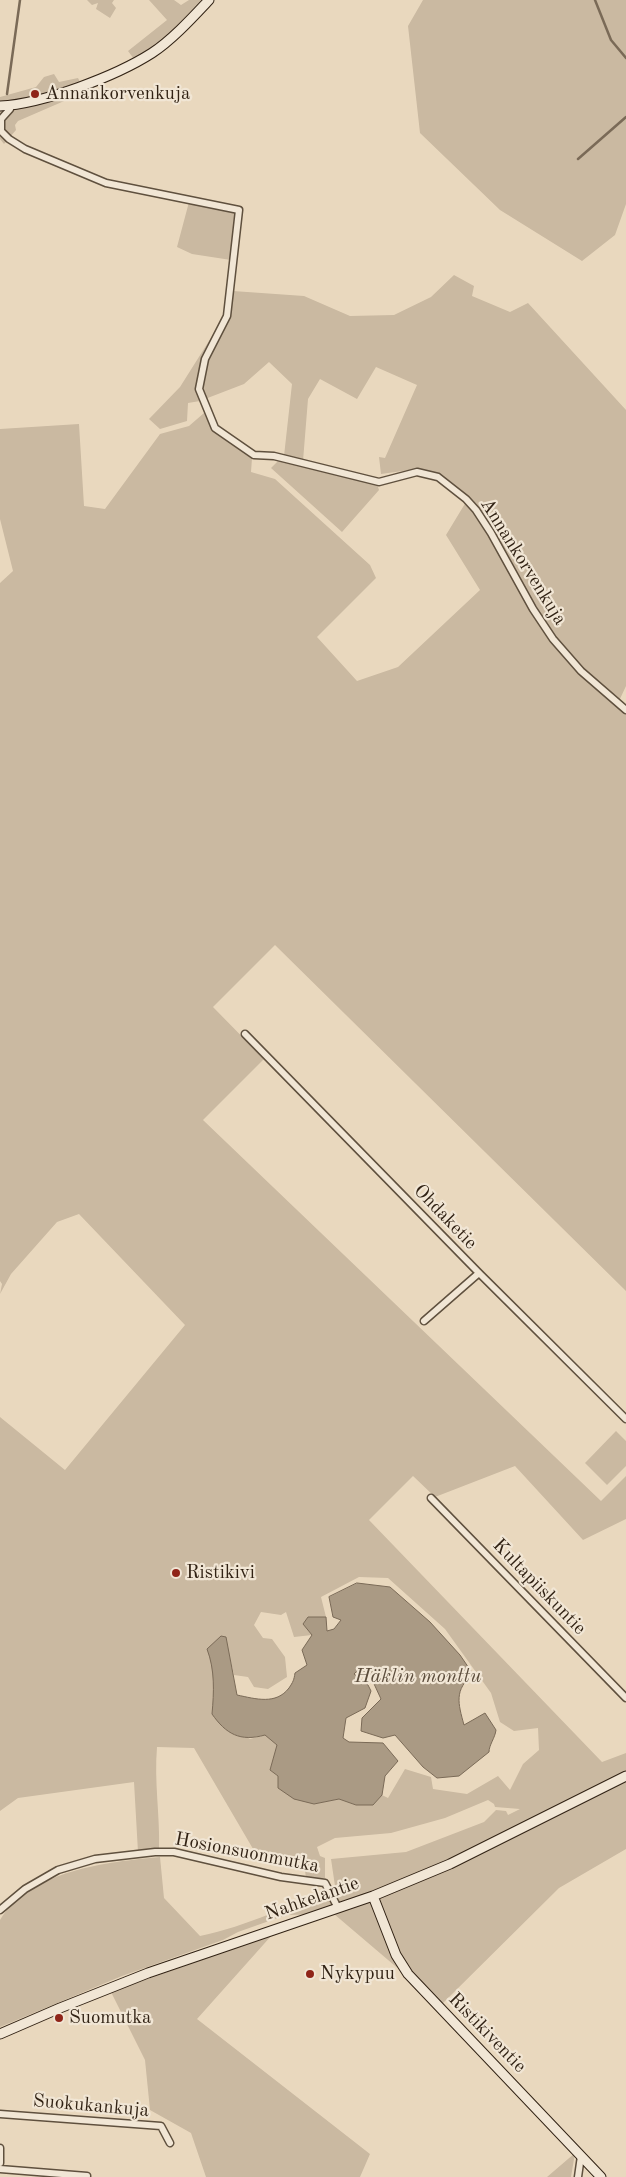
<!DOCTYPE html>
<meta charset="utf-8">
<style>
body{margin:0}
canvas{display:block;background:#e9d8be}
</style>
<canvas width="626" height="2177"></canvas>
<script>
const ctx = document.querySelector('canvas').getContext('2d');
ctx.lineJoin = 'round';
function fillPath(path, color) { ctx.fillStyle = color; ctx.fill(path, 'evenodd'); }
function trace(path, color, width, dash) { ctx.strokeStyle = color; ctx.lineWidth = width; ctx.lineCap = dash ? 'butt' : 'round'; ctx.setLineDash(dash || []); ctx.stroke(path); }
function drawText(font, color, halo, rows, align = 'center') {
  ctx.font = font + ' "Old Standard TT",serif'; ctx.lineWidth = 4.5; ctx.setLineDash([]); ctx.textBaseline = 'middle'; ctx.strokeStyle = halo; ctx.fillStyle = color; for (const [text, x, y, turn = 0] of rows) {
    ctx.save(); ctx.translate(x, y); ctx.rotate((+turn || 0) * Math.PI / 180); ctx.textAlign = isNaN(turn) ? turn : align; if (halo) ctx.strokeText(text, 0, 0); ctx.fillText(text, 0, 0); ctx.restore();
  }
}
const green = new Path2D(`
 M 87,0 L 114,0 L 112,3 L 116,8 L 110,18 L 96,9 L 98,3 L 92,5 Z
 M 149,0 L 174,0 L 181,5 L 189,0 L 206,0 C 185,23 160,42 134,59 L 128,51 L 167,20 Z
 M 423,0 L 626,0 L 626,204 L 615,235 L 582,261 L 500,210 L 420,133 L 408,26 Z
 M 54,74 L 59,82 L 78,78 L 85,92 L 18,121 L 15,125 L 16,130 L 4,144 L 0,139 L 0,97 L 36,87 L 44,77 Z
 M 189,202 L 236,213 L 231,260 L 192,254 L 177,247 Z
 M 454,275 L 474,286 L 472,296 L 510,312 L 528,303 L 626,410 L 626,686 L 619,701 L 583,670 L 555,637 L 467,497 L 439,474 L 417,469 L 381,474 L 379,457 L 385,458 L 417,385 L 376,367 L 357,399 L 320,379 L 308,399 L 303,461 L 284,456 L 292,384 L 269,362 L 244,384 L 205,399 C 194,368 222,343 230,315 C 232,307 232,299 233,291 L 304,296 L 350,316 L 394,315 L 431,297 Z
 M 214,333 L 203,358 L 196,389 L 200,401 L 188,403 L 187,421 L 160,429 L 149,419 L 180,387 Z
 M 204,413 L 212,430 L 252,458 L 251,472 L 275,479 L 370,565 L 376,578 L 317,637 L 357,681 L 398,667 L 480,590 L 446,535 L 466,502 L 489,534 L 530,609 L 579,672 L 626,713 L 626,1291 L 275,945 L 213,1007 L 264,1059 L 203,1120 L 601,1501 L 626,1476 L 626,1519 L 583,1540 L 515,1466 L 435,1497 L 413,1476 L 369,1520 L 602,1762 L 626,1753 L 626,1849 L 559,1888 L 441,2005 L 334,1914 L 286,1915 L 238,1932 L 223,1940 L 122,1976 L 0,2027 L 0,1920 C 31,1870 107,1862 160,1857 L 164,1898 L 200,1936 C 248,1926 290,1905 335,1886 L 331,1859 L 406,1852 L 484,1822 L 496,1810 L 506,1811 L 508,1815 L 520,1809 L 495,1807 L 494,1804 L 488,1800 L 445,1818 L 391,1833 L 335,1838 L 317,1847 L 320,1856 L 325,1858 L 325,1878 L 306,1878 L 304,1863 L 256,1854 L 194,1748 L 157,1747 C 154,1782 160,1815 159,1849 L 138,1852 L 134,1782 L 18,1798 L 0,1811 L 0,1417 L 65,1470 L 185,1325 L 79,1214 L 57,1222 L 11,1274 L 0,1294 L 2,1284 L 0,1281 L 0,583 L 13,571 L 0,519 L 0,429 L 79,424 L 84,506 L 105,509 L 160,434 L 189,426 ZM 359,1577 L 388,1578 L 445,1629 L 491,1693 L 500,1722 L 514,1731 L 538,1728 L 539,1750 L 523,1764 L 510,1790 L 498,1776 L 467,1794 L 433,1789 L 431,1777 L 405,1769 L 388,1798 L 382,1795 L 373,1805 L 356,1805 L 339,1799 L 314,1804 L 270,1770 L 278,1745 L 265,1735 L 250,1739 L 212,1714 L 214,1696 L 213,1665 L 225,1637 L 234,1675 L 248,1677 L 254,1687 L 268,1689 L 287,1677 L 285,1657 L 272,1639 L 263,1638 L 254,1625 L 261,1612 L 281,1615 L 286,1612 L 294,1637 L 312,1635 L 309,1617 L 326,1617 L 321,1597 Z
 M 278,461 L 377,484 L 379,490 L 342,532 L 271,468 Z
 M 616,1431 L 626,1441 L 626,1466 L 607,1485 L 585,1463 Z
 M 272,1935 L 197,2019 L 370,2154 L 360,2177 L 206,2177 L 191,2133 L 150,2110 L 145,2060 L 111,1992 Z
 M 575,2153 L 571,2177 L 547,2177 Z`);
const water = new Path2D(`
 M 357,1583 L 390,1587 L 430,1622 L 460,1655 L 473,1674 C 454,1690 458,1703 464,1725 L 485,1713 L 496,1730 C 495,1738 489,1745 489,1752 L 459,1776 L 437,1778 L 423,1767 L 395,1735 L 383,1738 L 361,1731 L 362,1718 L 381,1699 L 369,1673 L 356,1672 L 354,1674 L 368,1685 L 371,1691 L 365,1708 L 346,1718 L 343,1738 L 349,1742 L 383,1743 L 398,1761 L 385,1776 L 382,1795 L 373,1805 L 356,1805 L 339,1799 L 314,1804 L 294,1799 L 278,1788 L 278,1776 L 270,1770 L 277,1745 L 265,1735 C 240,1742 226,1734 212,1714 C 214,1692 215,1670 207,1649 L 221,1636 L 226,1637 L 237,1695 C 256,1699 276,1705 289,1688 C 293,1682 294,1680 295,1673 L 307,1665 L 302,1650 L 312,1635 L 303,1624 L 308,1617 L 326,1617 L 327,1631 L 334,1629 L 341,1620 L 333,1617 L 329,1597 Z`);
const stream = new Path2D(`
 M 595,0 L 611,40 L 626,58
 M 7,94 L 20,0
 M 578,159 L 626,117`);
const street = new Path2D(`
 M 11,105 L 10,109 L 1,119 L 1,131 L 9,139 L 25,149 L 106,183 L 239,210 L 227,316 L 205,359 L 199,389 L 215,428 L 254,455 L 274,456 L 379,482 L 417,472 L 438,477 L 466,499 L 476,510 L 491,533 L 533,609 L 553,639 L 581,671 L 626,710
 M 245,1034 L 479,1273 L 626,1419
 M 424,1321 L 479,1273
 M 431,1498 L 626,1698
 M 0,1910 L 25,1889 L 58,1870 L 95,1859 L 155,1852 L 174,1852 L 281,1877 L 325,1883 L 338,1908
 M 0,2114 L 161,2126 L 170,2143
 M 0,2148 L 0,2163
 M 0,2169 L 87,2176
 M 578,2177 L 581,2156`);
const secondary = new Path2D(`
 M 0,106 C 43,104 116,76 152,53 C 172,40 193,17 209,0
 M 373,1896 L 396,1955 L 408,1974 L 601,2177
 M 0,2034 L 60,2008 L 148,1973 L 373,1896 L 450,1864 L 626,1776`);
const markers = [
 [35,94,5,"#8f2418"],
 [176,1573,5,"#8f2418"],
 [310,1974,5,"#8f2418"],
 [59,2018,5,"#8f2418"]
];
const poiNames = [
 ["Annankorvenkuja",45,94],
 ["Ristikivi",186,1573],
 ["Nykypuu",320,1974],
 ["Suomutka",69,2018]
];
const streetNames = [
 ["Annankorvenkuja",523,562,58],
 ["Ohdaketie",445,1217,46],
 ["Kultapiiskuntie",539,1587,46],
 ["Hosionsuonmutka",247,1853,11],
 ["Nahkelantie",312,1899,-19],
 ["Ristikiventie",487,2033,46],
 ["Suokukankuja",91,2106,5]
];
const waterNames = [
 ["Häklin monttu",418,1677]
];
fillPath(green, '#cab9a1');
fillPath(water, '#aa9a84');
trace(water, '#7a6a57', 1);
trace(stream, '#7a6a57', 2.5);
trace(street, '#5f503e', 9);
trace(secondary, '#312214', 11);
trace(street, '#f1e6d5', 6);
trace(secondary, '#f1e6d5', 9);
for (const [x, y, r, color] of markers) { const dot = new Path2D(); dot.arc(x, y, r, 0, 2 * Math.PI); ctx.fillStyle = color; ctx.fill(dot); trace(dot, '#f1e6d5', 2); }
drawText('19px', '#312214', '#f1e6d5', poiNames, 'left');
drawText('19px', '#312214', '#f1e6d5', streetNames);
drawText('italic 20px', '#5b4c3b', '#f1e6d5', waterNames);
</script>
